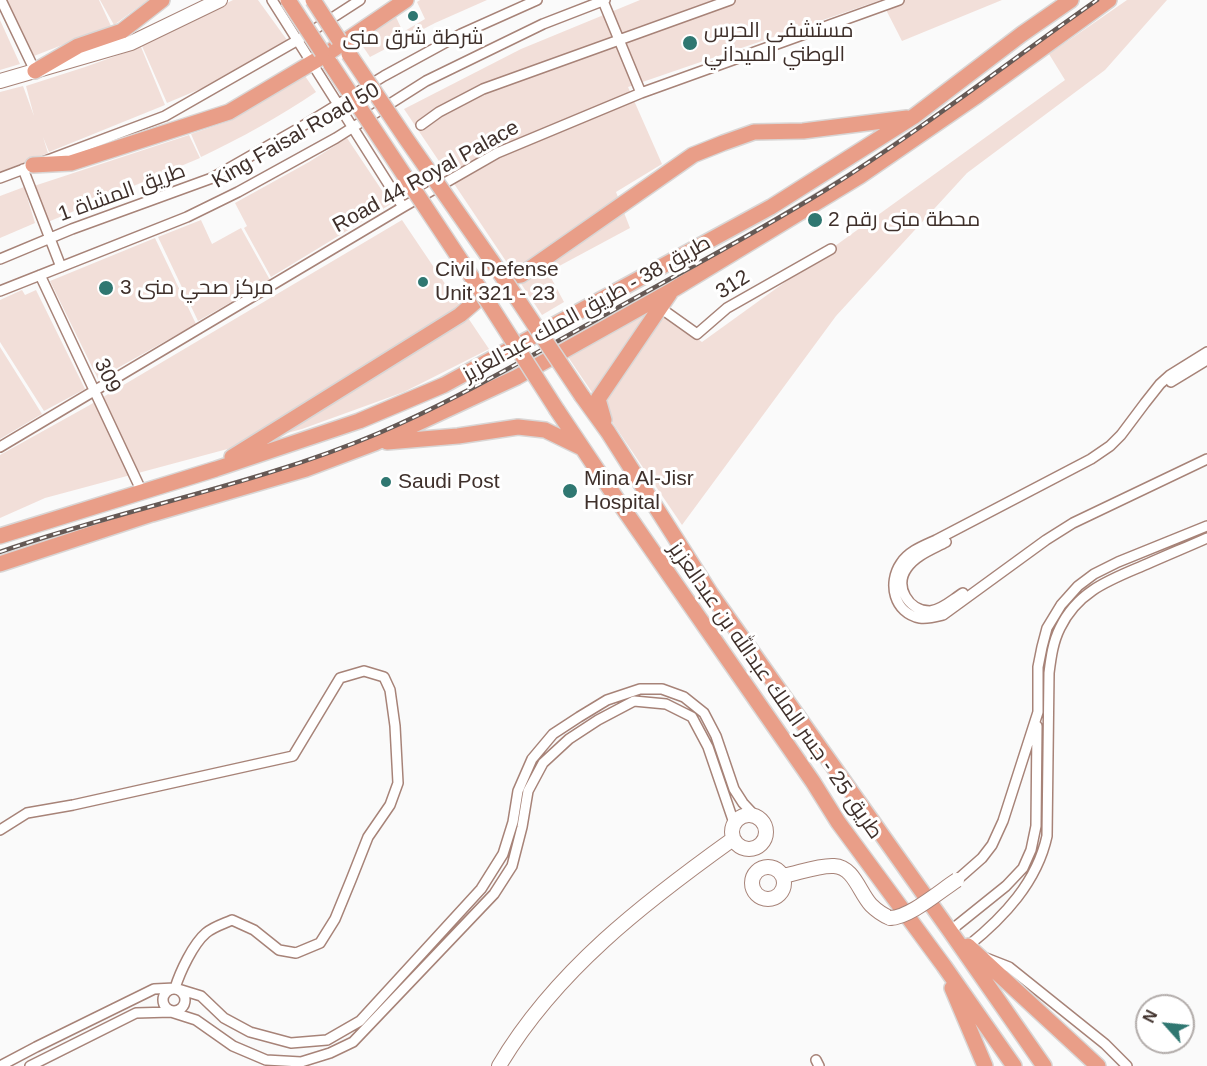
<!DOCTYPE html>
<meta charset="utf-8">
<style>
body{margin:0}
#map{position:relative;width:1207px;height:1066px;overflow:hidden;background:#fafafa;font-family:Helvetica,sans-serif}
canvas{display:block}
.north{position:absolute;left:1135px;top:994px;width:60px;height:60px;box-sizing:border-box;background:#fff;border:2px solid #b2acaa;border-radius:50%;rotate:297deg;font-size:16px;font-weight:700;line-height:24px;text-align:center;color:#3f302b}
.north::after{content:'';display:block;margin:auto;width:21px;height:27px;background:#2f7771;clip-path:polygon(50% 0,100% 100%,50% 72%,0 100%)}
</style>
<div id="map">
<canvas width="1207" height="1066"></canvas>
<div class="north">N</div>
</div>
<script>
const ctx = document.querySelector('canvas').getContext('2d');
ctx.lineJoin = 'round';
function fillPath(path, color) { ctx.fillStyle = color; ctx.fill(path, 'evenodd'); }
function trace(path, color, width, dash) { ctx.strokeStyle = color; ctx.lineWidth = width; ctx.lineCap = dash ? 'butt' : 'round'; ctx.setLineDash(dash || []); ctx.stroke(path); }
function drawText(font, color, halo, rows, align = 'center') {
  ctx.font = font + ' Helvetica,Cairo,sans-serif'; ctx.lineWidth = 6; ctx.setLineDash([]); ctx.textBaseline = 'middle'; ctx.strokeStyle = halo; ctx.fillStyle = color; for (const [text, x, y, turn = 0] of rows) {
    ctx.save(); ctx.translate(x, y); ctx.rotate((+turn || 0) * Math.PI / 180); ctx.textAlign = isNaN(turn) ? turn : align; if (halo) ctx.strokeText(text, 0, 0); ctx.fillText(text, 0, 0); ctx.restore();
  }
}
const green = new Path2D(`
 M 7,0 L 99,0 L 111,26 L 34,56 Z
 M 100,0 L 148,0 L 114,25 Z
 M 233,0 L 258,0 L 287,40 L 205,87 L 167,103 L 142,46 Z
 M 420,0 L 487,0 L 435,23 L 370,57 L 362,45 L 363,37 L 395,15 L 403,32 L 425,19 L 417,2 Z
 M 640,0 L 1002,0 L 902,41 L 881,0 L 628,87 L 662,164 L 616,192 L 630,228 L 548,272 L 564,302 L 542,315 L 404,109 L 521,49 Z
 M 1127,0 L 1167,0 L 1105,70 L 967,173 L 836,316 L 682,525 L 566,354 L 651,306 L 702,342 L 1065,80 L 1049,54 Z
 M 0,20 L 20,64 L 0,70 Z
 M 141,47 L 165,105 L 49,152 L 43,137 L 48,153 L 0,172 L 0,92 L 23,86 L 34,116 L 26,86 L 85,67 Z
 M 305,76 L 316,92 C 279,117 241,138 201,157 L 191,134 L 232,120 Z
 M 189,135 L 200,158 L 48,222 L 34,186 Z
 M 347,138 L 391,204 L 271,277 L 244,228 L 247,226 L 235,203 L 309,162 Z
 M 24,187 L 35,223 L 0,238 L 0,196 Z
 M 201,220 L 212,244 L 241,228 L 270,280 L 198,321 L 158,237 Z
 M 402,220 L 489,349 L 404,392 L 302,429 L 45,498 L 0,518 L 0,455 L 88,406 Z
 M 155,238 L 196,324 L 98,379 L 50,281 Z
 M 22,290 L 25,295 L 36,290 L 85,389 L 44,411 L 0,342 L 0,300 Z
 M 0,347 L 42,414 L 0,439 Z`);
const street = new Path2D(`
 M 1,0 L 35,71
 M 272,0 L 403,207
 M 603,1 L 641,93
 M 421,125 L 439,112 L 483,89 L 730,0
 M 23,169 L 61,267
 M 0,178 L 165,116 L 298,40 L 360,0
 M 0,259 L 72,229 L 212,178 L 296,130 L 384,76 L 461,34 L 537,0
 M 40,275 L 142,492
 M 0,291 L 187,217 L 238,192 L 336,138 L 426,81 L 543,24 L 605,0
 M 659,307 L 697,334 L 727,308 L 831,249
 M 1207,352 L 1170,375 L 1160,384 L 1145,403 L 1121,435 L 1110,446 L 1091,459 L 936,540 C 923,546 909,551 901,563 C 887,583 894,613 920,618 C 928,619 935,617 943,615 L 1046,540 L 1073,523 L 1207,459
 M 1171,382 L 1207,360
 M 0,447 L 403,207 L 497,153 L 641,93 L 899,0
 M 946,542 C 933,549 916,555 907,568 C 894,586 908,611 930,611 C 942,610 953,599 963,593
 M 0,830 L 27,813 L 73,805 L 293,756 L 340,678 L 364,671 L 384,677 L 390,690 L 395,726 L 398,783 L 390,805 L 368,837 L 351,880 L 335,919 L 320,943 L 296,953 L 279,950 L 254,930 L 232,920 C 223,924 213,927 206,933 C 193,944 180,972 175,988
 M 957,880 L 982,858 L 992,845 L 1003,821 L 1038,712 L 1038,667 L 1042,647 L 1047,628 L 1061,605 L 1078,586 L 1094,574 L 1118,562 L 1207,526
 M 950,931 L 1006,886 L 1023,868 L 1031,850 L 1036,826 L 1037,726
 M 968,946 C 1004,917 1037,882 1047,836 L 1049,673 C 1051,657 1053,642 1060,628 C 1078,590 1112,579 1147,564 C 1167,555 1187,547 1207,538
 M 986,958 L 1009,967 L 1105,1044 L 1127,1066
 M163 1000a11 11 0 1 1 22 0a11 11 0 1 1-22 0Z
 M 816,1060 L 819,1066
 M 0,1066 L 36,1047 L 154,989 L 175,988 L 201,996 L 224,1018 L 250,1032 L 291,1043 L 327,1040 L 360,1021 L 481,889 L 503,854 L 513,822 L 518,791 L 532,759 L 553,734 L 579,717 L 607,700 L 640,689 L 662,689 L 684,697 L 704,713 L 716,736 L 734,789 L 743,803 L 756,817
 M 30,1066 L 136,1013 L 171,1012 L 196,1020 L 233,1046 L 266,1060 L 301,1062 L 330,1053 L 353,1042 L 494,894 L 512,866 L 522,827 L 528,791 L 543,763 L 569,739 L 598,720 L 634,701 L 666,704 L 692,717 L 708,747 L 734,823`);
const secondary = new Path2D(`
 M 0,81 L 131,43 L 220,0
 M732 832a17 17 0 1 1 34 0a17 17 0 1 1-34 0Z
 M752 883a16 16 0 1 1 32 0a16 16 0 1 1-32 0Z
 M 783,876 C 799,873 818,865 834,866 C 854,867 859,892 871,905 C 877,911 883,915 890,918
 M 499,1066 C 555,971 645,902 733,839`);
const primary = new Path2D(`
 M 35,71 L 78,46 L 122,31 L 162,0
 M 33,165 L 71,163 L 229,112 L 325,55 L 406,0
 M 498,270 L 514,276 L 521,275 L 693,155 L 723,143 L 754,132 L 803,131 L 907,118
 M 582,396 L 608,432 L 711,594 L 950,931 L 1044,1066
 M 557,410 L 618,501 L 813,782 L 838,822 L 944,966 L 1014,1066
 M 604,420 L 598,399 L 670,293
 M 387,442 L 458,436 L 518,427 L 545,430 L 580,447
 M 232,457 L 460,315 L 475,302 L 479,288
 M 0,536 L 216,469 L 359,421 L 444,385 L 771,207 L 913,117 L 1022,34 L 1071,0
 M 0,564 L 152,514 L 306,469 L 375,443 L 517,377 L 674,289 L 860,176 L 978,95 L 1109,0
 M 968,946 L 1098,1066
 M 952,988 L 985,1066`);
const rail = new Path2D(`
 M 0,552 C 125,508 257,485 379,433 C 454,401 523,360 594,321 C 672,277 751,236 827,189 C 920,131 1007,63 1097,0`);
const secondaryBridge = new Path2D(`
 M 890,918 C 909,918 940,891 957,880`);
const primaryBridge = new Path2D(`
 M 288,0 L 322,52
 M 313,0 L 339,40
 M 349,54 L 407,140 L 498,270 L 582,396
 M 330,63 L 479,288 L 557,410`);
const markers = [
 [413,16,6,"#2f7771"],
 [690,43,8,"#2f7771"],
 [815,220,8,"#2f7771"],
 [423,282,6,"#2f7771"],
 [106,288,8,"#2f7771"],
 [386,482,6,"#2f7771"],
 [570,491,8,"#2f7771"]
];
const poiNames = [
 ["مستشفى الحرس",704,31],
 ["الوطني الميداني",704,55],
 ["شرطة شرق منى",413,38,"center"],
 ["محطة منى رقم 2",828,220],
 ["Civil Defense",435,270],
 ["Unit 321 - 23",435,294],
 ["مركز صحي منى 3",120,288],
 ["Mina Al-Jisr",584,479],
 ["Hospital",584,503],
 ["Saudi Post",398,482]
];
const streetNames = [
 ["King Faisal Road 50",296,136,-30],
 ["Road 44 Royal Palace",426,177,-29],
 ["طريق المشاة 1",122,193,-20],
 ["312",733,285,-32],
 ["طريق 38 - طريق الملك عبدالعزيز",587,309,-29],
 ["309",107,376,65],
 ["طريق 25 - جسر الملك عبدالله بن عبدالعزيز",775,691,55]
];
fillPath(green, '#f2dfd9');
trace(street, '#a78378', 12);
trace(secondary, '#a78378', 16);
trace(primary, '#d9d6d5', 18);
trace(street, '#fff', 9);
trace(secondary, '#fff', 14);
trace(primary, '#e99e88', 15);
trace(rail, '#655955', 4.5);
trace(rail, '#fff', 2, [7]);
trace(secondaryBridge, '#a78378', 16, []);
trace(primaryBridge, '#d9d6d5', 18, []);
trace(secondaryBridge, '#fff', 14);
trace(primaryBridge, '#e99e88', 15);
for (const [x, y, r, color] of markers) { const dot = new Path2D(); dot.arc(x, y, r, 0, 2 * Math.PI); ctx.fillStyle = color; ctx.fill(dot); trace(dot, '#fff', 2); }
drawText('21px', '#3f302b', '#fff', poiNames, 'left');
drawText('21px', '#3f302b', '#fff', streetNames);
</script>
